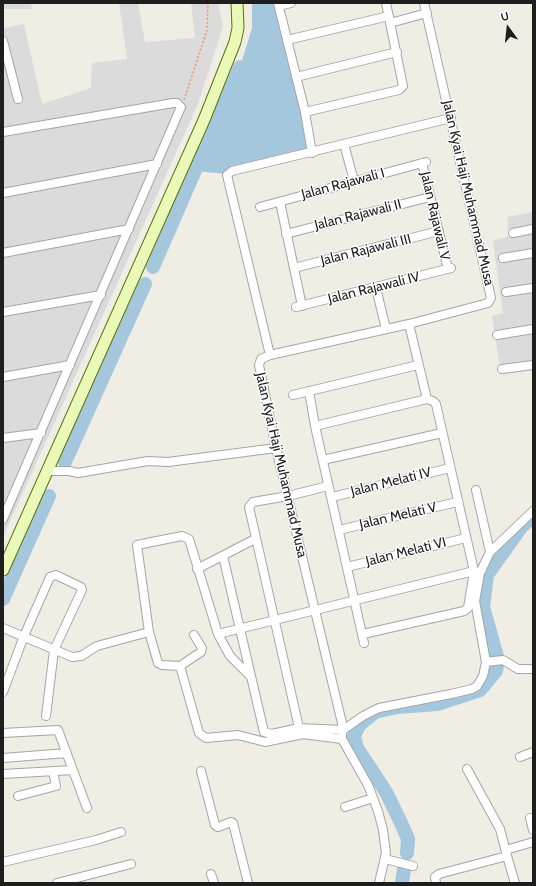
<!DOCTYPE html>
<style>
body{margin:0}
#map{position:relative;width:536px;height:886px;overflow:hidden;background:#efede4;font-family:Cabin,sans-serif}
canvas{display:block}
.frame{position:absolute;inset:0;border:4px solid #1e1e1e;pointer-events:none}
.north{position:absolute;left:488px;top:8px;width:40px;height:40px;-webkit-text-stroke:3px #fff;paint-order:stroke;rotate:345deg;font-size:11px;font-weight:700;line-height:16px;text-align:center;color:#1e1e1e}
.north::after{content:'';display:block;margin:auto;width:14px;height:18px;background:#1e1e1e;clip-path:polygon(50% 0,100% 100%,50% 72%,0 100%)}
</style>
<div id="map">
<canvas width="536" height="886"></canvas>
<div class="frame"></div>
<div class="north">U</div>
</div>
<script>
const ctx = document.querySelector('canvas').getContext('2d');
ctx.lineJoin = 'round';
function fillPath(path, color) { ctx.fillStyle = color; ctx.fill(path, 'evenodd'); }
function trace(path, color, width, dash) { ctx.strokeStyle = color; ctx.lineWidth = width; ctx.lineCap = dash ? 'butt' : 'round'; ctx.setLineDash(dash || []); ctx.stroke(path); }
function drawText(font, color, halo, rows, align = 'center') {
  ctx.font = font + ' Cabin,sans-serif'; ctx.lineWidth = 3; ctx.setLineDash([]); ctx.textBaseline = 'middle'; ctx.strokeStyle = halo; ctx.fillStyle = color; for (const [text, x, y, turn = 0] of rows) {
    ctx.save(); ctx.translate(x, y); ctx.rotate((+turn || 0) * Math.PI / 180); ctx.textAlign = isNaN(turn) ? turn : align; if (halo) ctx.strokeText(text, 0, 0); ctx.fillText(text, 0, 0); ctx.restore();
  }
}
const residential = new Path2D(`
 M 3,3 L 31,3 L 32,9 L 3,9 Z
 M 119,3 L 138,3 L 145,42 L 195,38 L 191,3 L 218,3 L 223,27 L 198,104 L 3,537 L 3,25 L 4,28 L 24,24 L 42,104 L 91,88 L 92,63 L 127,59 Z
 M 533,212 L 533,368 L 501,373 L 492,316 L 503,313 L 493,241 L 509,236 L 507,217 Z`);
const water = new Path2D(`
 M 252,3 L 278,3 L 312,153 L 228,174 L 194,171 L 240,67 L 252,28 Z`);
const river = new Path2D(`
 M 153,267 L 240,67
 M 65,462 L 145,284
 M 3,599 L 49,496
 M 407,853 L 408,839 L 402,825 L 386,792 L 357,748 L 354,736 L 359,725 L 375,712 L 397,707 L 437,704 L 480,690 L 496,671 L 498,660 L 483,607 L 487,575 L 522,526 L 533,517
 M 402,883 L 404,869`);
const path = new Path2D(`
 M 184,100 L 207,30 L 208,3`);
const street = new Path2D(`
 M 278,3 L 305,112 L 312,153
 M 279,6 L 291,3
 M 390,23 L 427,13
 M 287,40 L 389,16
 M 3,41 L 18,99
 M 296,77 L 397,52
 M 305,112 L 399,90 L 403,86 L 386,3
 M 3,132 L 173,103 L 177,103 L 181,107 L 3,519
 M 344,144 L 354,181
 M 422,163 L 448,269
 M 3,193 L 157,164
 M 280,202 L 302,306
 M 260,207 L 426,162
 M 513,233 L 533,229
 M 286,234 L 430,197
 M 3,253 L 129,229
 M 503,258 L 533,253
 M 294,268 L 439,231
 M 376,288 L 386,329
 M 506,292 L 533,288
 M 296,307 L 451,268
 M 3,312 L 101,295
 M 409,324 L 427,399
 M 497,335 L 533,329
 M 270,355 L 227,175 L 232,171 L 451,118
 M 502,369 L 533,365
 M 3,377 L 70,365
 M 309,391 L 315,426 L 364,643
 M 293,395 L 418,365
 M 315,426 L 427,399 L 433,401 L 436,404 L 474,571 L 468,608 L 464,611 L 363,634
 M 3,438 L 41,433
 M 323,460 L 442,433
 M 47,471 L 69,471 L 78,473 L 148,461 L 168,462 L 276,448
 M 476,490 L 490,552
 M 332,497 L 450,468
 M 339,530 L 457,502
 M 223,556 L 264,732 L 272,734 L 299,728 L 343,730 L 363,716 L 379,708 L 451,694 L 472,689 L 477,686 L 483,676 L 486,662 L 475,601 L 480,573 L 490,552 L 533,511
 M 347,567 L 466,538
 M 197,569 L 255,539
 M 3,628 L 72,657 L 81,656 L 97,646 L 149,632
 M 218,634 L 230,656 L 250,676
 M 486,662 L 503,660 L 518,669 L 533,669
 M 180,666 L 201,652 L 202,648 L 194,635
 M 3,692 L 24,636 L 50,577 L 56,575 L 81,587 L 82,590 L 54,650 L 46,716
 M 299,728 L 249,507 L 253,502 L 288,496 L 328,486
 M 3,733 L 58,730 L 87,808
 M 342,739 L 303,734 L 265,742 L 238,735 L 206,738 L 199,733 L 180,666 L 162,665 L 158,663 L 149,632 L 137,545 L 182,536 L 189,539 L 218,634 L 474,571
 M 520,757 L 533,752
 M 3,758 L 67,753
 M 201,771 L 215,825 L 218,827 L 231,822 L 233,823 L 248,883
 M 3,774 L 73,770
 M 18,796 L 56,786 L 53,771
 M 345,807 L 373,798
 M 530,818 L 533,830
 M 506,850 L 533,842
 M 507,856 L 515,883
 M 385,859 L 413,866
 M 3,862 L 96,840 L 121,832
 M 211,874 L 214,883
 M 57,883 L 131,864
 M 379,883 L 386,853 L 383,830 L 378,811 L 368,785 L 342,739 L 342,723 L 276,448 L 259,365 L 261,359 L 270,355 L 409,324 L 488,303 L 491,298 L 424,3
 M 436,883 L 435,877 L 439,874 L 507,856 L 500,829 L 467,769`);
const secondary = new Path2D(`
 M 3,570 L 204,120 L 235,42 L 238,28 L 237,3`);
const streetNames = [
 ["Jalan Rajawali I",343,184,-15],
 ["Jalan Kyai Haji Muhammad Musa",468,193,77],
 ["Jalan Rajawali II",358,215,-14],
 ["Jalan Rajawali V",435,216,77],
 ["Jalan Rajawali III",366,250,-14],
 ["Jalan Rajawali IV",374,288,-14],
 ["Jalan Kyai Haji Muhammad Musa",281,465,77],
 ["Jalan Melati IV",391,482,-14],
 ["Jalan Melati V",398,516,-13],
 ["Jalan Melati VI",406,552,-14]
];
fillPath(residential, '#dcdbdb');
fillPath(water, '#a5c7dd');
trace(river, '#a5c7dd', 14);
trace(street, '#a5a5a5', 10);
trace(secondary, '#577505', 13);
trace(path, '#f9916c', 1.5, [2, 2]);
trace(street, '#fff', 8);
trace(secondary, '#ebf9b8', 11);
drawText('14px', '#1e1e1e', '#fff', streetNames);
</script>
